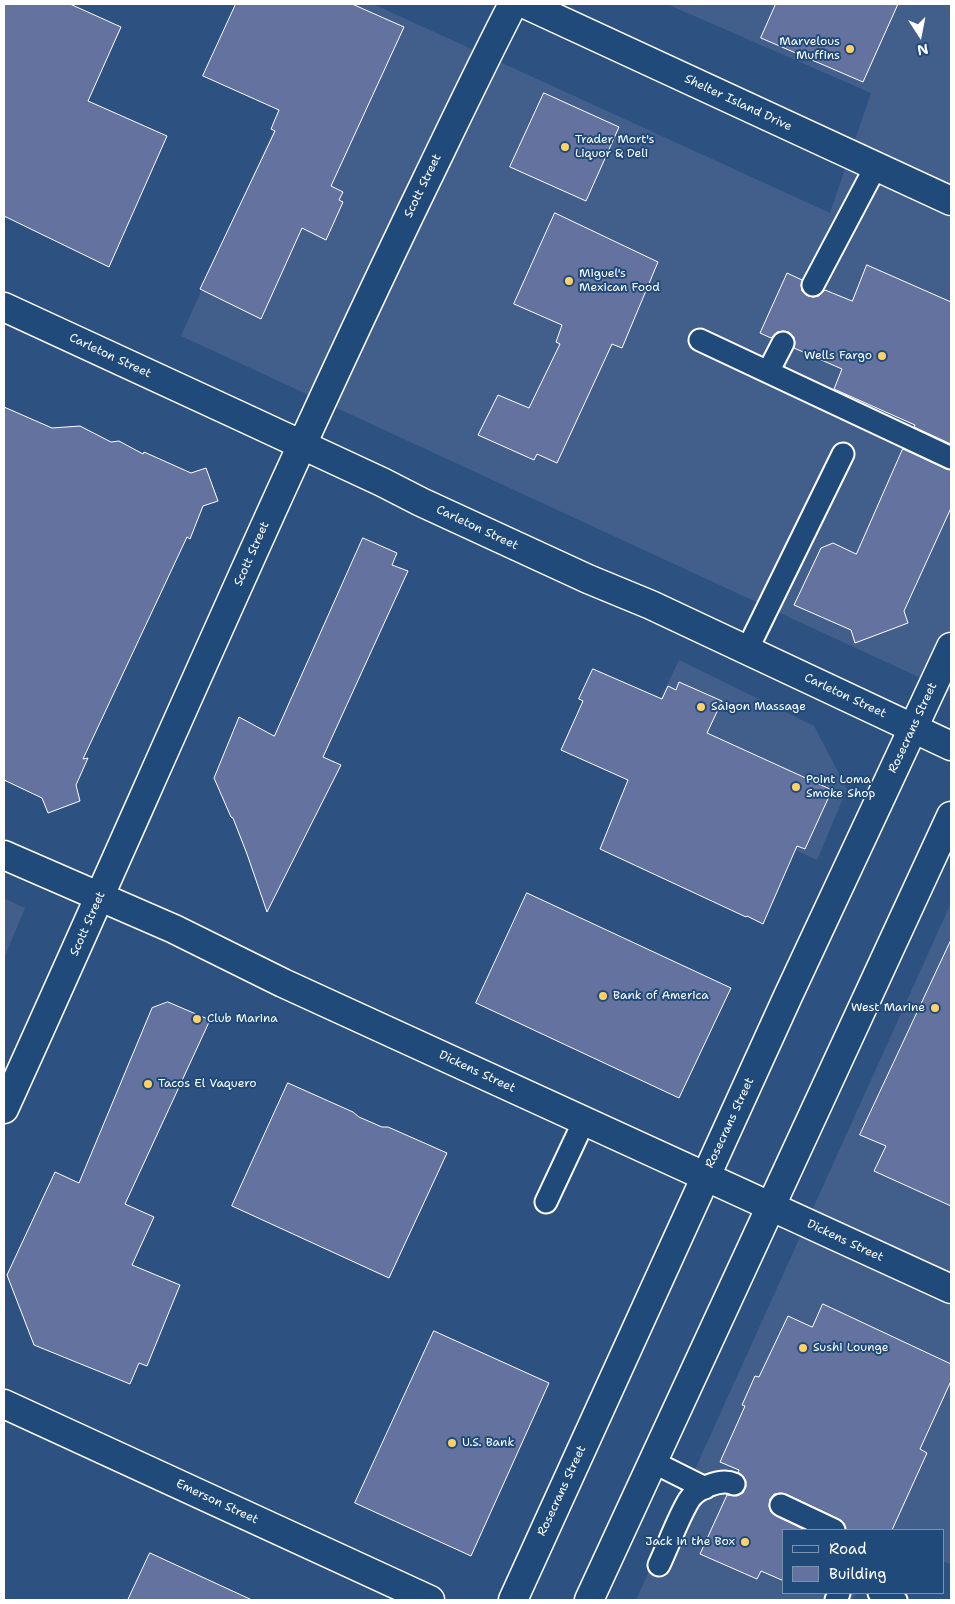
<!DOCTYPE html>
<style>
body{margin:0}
#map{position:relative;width:955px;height:1604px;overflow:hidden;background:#2d5281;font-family:"Shantell Sans",sans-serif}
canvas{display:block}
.frame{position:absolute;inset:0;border:5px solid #fff;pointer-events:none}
.legend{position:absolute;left:782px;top:1529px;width:162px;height:65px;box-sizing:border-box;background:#1f4a7a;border:1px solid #7992af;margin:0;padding:6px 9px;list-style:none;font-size:15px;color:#fff}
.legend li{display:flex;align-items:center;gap:10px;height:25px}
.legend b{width:25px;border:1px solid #7992af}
.north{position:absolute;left:895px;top:10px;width:50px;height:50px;-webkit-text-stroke:4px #1f4a7a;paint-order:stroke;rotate:169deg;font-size:14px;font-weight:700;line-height:20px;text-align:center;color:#fff}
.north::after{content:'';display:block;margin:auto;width:18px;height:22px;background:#fff;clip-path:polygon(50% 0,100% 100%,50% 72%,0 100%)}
</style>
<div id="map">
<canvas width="955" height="1604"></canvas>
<div class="frame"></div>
<ul class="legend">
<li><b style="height:6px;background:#1f4a7a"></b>Road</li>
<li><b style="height:14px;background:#64729f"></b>Building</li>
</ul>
<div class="north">N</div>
</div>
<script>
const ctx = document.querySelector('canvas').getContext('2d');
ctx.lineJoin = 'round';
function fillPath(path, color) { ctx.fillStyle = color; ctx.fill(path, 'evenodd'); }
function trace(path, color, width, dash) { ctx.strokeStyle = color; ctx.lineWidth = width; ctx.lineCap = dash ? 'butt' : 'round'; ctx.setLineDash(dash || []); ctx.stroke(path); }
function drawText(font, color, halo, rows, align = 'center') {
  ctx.font = font + ' "Shantell Sans",sans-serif'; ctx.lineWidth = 4; ctx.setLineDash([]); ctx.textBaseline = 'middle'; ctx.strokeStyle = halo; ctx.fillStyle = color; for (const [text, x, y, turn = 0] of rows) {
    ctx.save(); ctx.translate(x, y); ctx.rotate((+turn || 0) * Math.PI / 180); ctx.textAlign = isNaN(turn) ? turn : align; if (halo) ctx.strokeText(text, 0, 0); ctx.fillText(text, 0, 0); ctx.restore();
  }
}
const built = new Path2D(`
 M 330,4 L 373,4 L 830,213 L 871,93 L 667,4 L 951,4 L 951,692 L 181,336 Z
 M 679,660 L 814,726 L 847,789 L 817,860 L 625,772 Z
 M 4,898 L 25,908 L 4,958 Z
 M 951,903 L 951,1564 L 944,1562 L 944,1530 L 784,1530 L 784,1593 L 856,1593 L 852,1600 L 636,1600 Z`);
const building = new Path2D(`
 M 4,4 L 70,4 L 121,27 L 88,101 L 167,136 L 109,267 L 4,216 Z
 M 236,4 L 352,4 L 404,27 L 331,186 L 343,192 L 339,200 L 343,202 L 326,240 L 302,228 L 261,319 L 200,289 L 275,131 L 271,129 L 279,110 L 203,76 Z
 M 776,4 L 898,4 L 863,82 L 761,38 Z
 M 544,93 L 619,127 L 586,201 L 510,167 Z
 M 555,213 L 658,262 L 622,348 L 612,344 L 557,463 L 537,454 L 534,460 L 478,435 L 498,395 L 529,408 L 560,344 L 556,342 L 562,325 L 514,304 Z
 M 867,265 L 951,302 L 951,444 L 914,427 L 915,425 L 834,389 L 842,369 L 794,348 L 795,343 L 794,337 L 789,332 L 783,331 L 777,332 L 771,338 L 760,333 L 787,273 L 802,280 L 801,285 L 802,291 L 808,296 L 813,297 L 819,296 L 825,290 L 852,301 Z
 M 4,407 L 52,428 L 80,426 L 111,442 L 119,441 L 143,454 L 144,452 L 191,473 L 206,468 L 218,501 L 203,506 L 190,539 L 187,537 L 83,759 L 88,758 L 76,785 L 80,801 L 48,813 L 42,798 L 4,780 Z
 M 903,449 L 946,469 L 951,470 L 951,508 L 904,611 L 908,623 L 855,643 L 851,630 L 794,605 L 821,548 L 833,543 L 856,554 Z
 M 363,538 L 397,553 L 392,565 L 408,571 L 323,757 L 341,765 L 267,912 L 247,854 L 233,818 L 231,817 L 214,778 L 239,717 L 274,736 Z
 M 593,669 L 662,699 L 668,686 L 676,690 L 679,682 L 722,701 L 707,733 L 832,790 L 805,849 L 797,846 L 763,924 L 747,916 L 746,917 L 600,849 L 628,780 L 561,750 L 583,701 L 579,699 Z
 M 527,893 L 731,988 L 679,1098 L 476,1003 Z
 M 951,940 L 951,1206 L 874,1171 L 886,1146 L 860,1135 Z
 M 168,1002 L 210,1020 L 125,1204 L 154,1217 L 132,1265 L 180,1285 L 147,1366 L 139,1363 L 130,1384 L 34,1345 L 7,1275 L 55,1172 L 79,1183 L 152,1008 Z
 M 288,1083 L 353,1112 L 359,1117 L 382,1127 L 388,1127 L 447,1153 L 389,1278 L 232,1206 Z
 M 823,1304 L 951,1364 L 951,1381 L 920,1449 L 927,1453 L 892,1530 L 846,1530 L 844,1523 L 839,1519 L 786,1494 L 780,1493 L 774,1494 L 770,1499 L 769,1506 L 771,1512 L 776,1516 L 805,1530 L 784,1530 L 784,1581 L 761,1571 L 757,1579 L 700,1554 L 727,1495 L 737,1496 L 743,1493 L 746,1487 L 746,1481 L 743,1476 L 738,1472 L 739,1470 L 720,1462 L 745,1406 L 742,1405 L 755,1376 L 759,1377 L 788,1316 L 812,1327 Z
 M 434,1331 L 549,1383 L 471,1556 L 355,1503 Z
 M 150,1553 L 252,1600 L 128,1600 Z`);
const service = new Path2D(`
 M 813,285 L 876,166
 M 700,340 L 951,458
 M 768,372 L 783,343
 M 747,650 L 843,454
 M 546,1202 L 584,1121
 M 653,1462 L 705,1488
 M 781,1505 L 834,1530
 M 659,1565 C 669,1544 677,1520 689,1500 C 697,1488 721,1478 734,1484
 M 879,1593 L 896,1600
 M 836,1600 L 839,1593`);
const minor = new Path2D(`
 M 4,307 L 240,416 L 382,482 L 421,502 L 588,579 L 651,605 L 951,746
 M 4,855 L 174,929 L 283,983 L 951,1289
 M 4,1404 L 430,1600`);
const secondary = new Path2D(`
 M 525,4 L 951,201
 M 4,1109 C 145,799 278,486 427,179 C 455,121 483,62 513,4`);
const primary = new Path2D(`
 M 513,1600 L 788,996 L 951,647
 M 589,1600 L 951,816`);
const markers = [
 [850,49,5,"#ffd166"],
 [565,147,5,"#ffd166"],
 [569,281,5,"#ffd166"],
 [882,356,5,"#ffd166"],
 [701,707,5,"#ffd166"],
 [796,787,5,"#ffd166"],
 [603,996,5,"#ffd166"],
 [935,1008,5,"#ffd166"],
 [197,1019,5,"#ffd166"],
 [148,1084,5,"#ffd166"],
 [803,1348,5,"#ffd166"],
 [452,1443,5,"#ffd166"],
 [745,1542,5,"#ffd166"]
];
const poiNames = [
 ["Marvelous",840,42,"right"],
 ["Muffins",840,56,"right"],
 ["Trader Mort's",575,140],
 ["Liquor & Deli",575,154],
 ["Miguel's",579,274],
 ["Mexican Food",579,288],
 ["Wells Fargo",872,356,"right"],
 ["Saigon Massage",711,707],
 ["Point Loma",806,780],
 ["Smoke Shop",806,794],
 ["Bank of America",613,996],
 ["West Marine",925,1008,"right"],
 ["Club Marina",207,1019],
 ["Tacos El Vaquero",158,1084],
 ["Sushi Lounge",813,1348],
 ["U.S. Bank",462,1443],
 ["Jack in the Box",735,1542,"right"]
];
const streetNames = [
 ["Shelter Island Drive",738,103,25],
 ["Scott Street",423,186,-64],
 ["Carleton Street",110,356,25],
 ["Carleton Street",477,528,25],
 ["Scott Street",252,554,-66],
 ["Carleton Street",845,696,25],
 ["Rosecrans Street",913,728,-65],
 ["Scott Street",88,924,-66],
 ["Dickens Street",477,1072,25],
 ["Rosecrans Street",730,1123,-65],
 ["Dickens Street",845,1241,25],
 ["Rosecrans Street",562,1491,-65],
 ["Emerson Street",217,1502,25]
];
fillPath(built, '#425f8c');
fillPath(building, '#64729f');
trace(building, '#fff', 1);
trace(service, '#fff', 25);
trace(minor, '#fff', 31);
trace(secondary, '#fff', 31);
trace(primary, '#fff', 31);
trace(service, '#1f4a7a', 21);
trace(minor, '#1f4a7a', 28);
trace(secondary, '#1f4a7a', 28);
trace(primary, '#1f4a7a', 28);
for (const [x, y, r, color] of markers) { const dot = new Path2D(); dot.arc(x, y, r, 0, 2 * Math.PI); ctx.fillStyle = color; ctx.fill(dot); trace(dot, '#1f4a7a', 2); }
drawText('12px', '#fff', '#1f4a7a', poiNames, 'left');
drawText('12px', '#fff', '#1f4a7a', streetNames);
</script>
